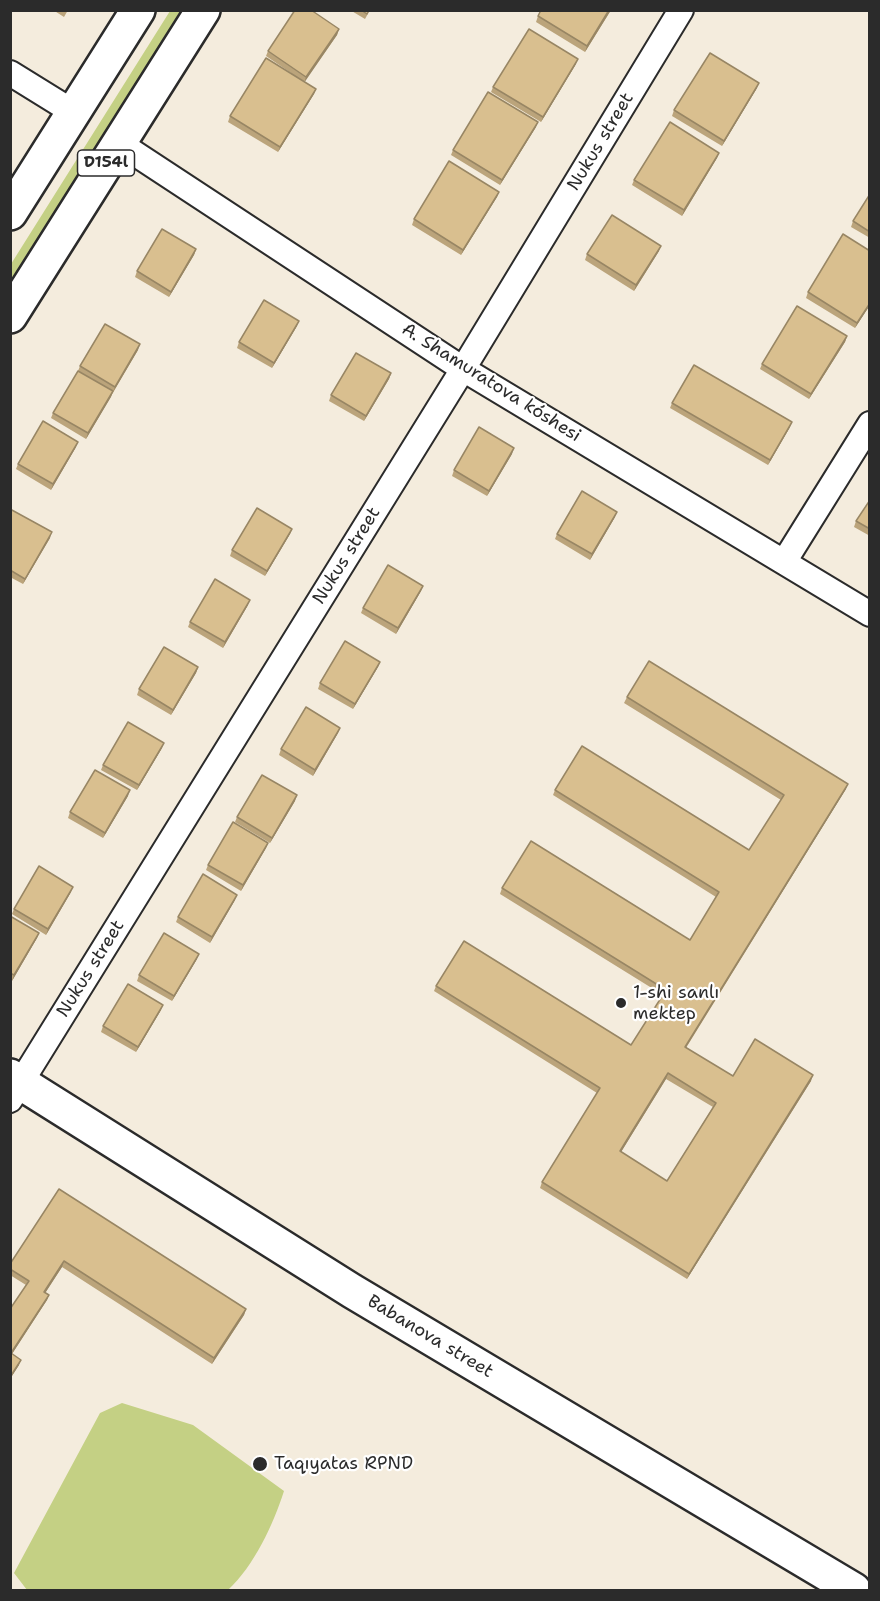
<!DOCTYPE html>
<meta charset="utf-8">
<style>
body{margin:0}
#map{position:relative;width:880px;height:1601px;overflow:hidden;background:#f4ecdd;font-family:"Shantell Sans",sans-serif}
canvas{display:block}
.frame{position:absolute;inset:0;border:12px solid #2b2b2b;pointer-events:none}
</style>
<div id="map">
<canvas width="880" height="1601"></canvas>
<div class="frame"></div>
</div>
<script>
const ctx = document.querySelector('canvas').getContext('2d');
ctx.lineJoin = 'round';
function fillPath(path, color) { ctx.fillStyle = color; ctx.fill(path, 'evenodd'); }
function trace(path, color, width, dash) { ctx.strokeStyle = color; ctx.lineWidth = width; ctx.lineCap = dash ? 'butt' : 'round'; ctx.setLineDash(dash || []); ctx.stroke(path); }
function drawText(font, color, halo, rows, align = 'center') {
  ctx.font = font + ' "Shantell Sans",sans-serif'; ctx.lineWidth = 4.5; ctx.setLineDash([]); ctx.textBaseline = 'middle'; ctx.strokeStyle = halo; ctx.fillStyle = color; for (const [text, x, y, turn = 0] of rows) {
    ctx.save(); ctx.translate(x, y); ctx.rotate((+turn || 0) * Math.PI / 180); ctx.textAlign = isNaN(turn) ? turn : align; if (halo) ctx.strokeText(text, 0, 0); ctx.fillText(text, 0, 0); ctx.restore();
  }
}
const green = new Path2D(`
 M 170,11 L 183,11 L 11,285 L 11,264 Z
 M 122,1403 L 193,1425 L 284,1491 C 273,1525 254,1566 228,1590 L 27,1590 L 14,1573 L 100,1413 Z`);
const street = new Path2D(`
 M 10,73 L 73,112
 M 119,143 L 463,369 L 870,614
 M 784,562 L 870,424
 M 10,1100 L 463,369 L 681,10`);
const secondary = new Path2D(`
 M 10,1076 L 352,1291 L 854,1590`);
const primary = new Path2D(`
 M 10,213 L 138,10
 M 10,316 L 203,10`);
const wall = new Path2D(`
 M 53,10 L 68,10 L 64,17 Z
 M 350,10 L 370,10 L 365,19 Z
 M 611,10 L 585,52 L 536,22 L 538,16 Z
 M 339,29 L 337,35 L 304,82 L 316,89 L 314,94 L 278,152 L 228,122 L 230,116 L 291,73 L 266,56 L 268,51 Z
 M 576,64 L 541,122 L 491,92 L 493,87 Z
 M 757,88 L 722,146 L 672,116 L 674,110 Z
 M 536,127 L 500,185 L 451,155 L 453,150 Z
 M 719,153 L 717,158 L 682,216 L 632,185 L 634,180 Z
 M 499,192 L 497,197 L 461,255 L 412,225 L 414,219 Z
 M 870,194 L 870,238 L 851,227 L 853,221 Z
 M 196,249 L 194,255 L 169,297 L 135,277 L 137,271 Z
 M 659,251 L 634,291 L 585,260 L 587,254 Z
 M 870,251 L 870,305 L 855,328 L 806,298 L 808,292 Z
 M 297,326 L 272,368 L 237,348 L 239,342 Z
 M 847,336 L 845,342 L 809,399 L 760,369 L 762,364 Z
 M 138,350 L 86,439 L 51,418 L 53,413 L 78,371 L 80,366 Z
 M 391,373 L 389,379 L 364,421 L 329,401 L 331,395 Z
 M 672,403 L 790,427 L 768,465 L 670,408 Z
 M 76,447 L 51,490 L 16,469 L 18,464 Z
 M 512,454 L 487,496 L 452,476 L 454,470 Z
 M 870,500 L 870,536 L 854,527 L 856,521 Z
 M 10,509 L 50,538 L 23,584 L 10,577 Z
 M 615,517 L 590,560 L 555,539 L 557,534 Z
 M 292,529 L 290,534 L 265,576 L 230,556 L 232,550 Z
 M 423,586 L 421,591 L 396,634 L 361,613 L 363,608 Z
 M 248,605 L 223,648 L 188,627 L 190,622 Z
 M 380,662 L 378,667 L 353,709 L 318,689 L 320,683 Z
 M 198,667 L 196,673 L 171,715 L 137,695 L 139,689 Z
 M 627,697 L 846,789 L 686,1048 L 733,1076 L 811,1081 L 687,1279 L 540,1188 L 542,1182 L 597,1093 L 434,991 L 436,986 L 631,1045 L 663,995 L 500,894 L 502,888 L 690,940 L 716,897 L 553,795 L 555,790 L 749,850 L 781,800 L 624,703 ZM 666,1079 L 713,1107 L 667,1181 L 621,1152 Z
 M 340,728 L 338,733 L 313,776 L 279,755 L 281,749 Z
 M 162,748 L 137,790 L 101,770 L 103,765 Z
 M 128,796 L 103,838 L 68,818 L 70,812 Z
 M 295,801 L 270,843 L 235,822 L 237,817 Z
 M 268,843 L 266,848 L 241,891 L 206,870 L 208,865 Z
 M 71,892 L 46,935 L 12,914 L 14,909 Z
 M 235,900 L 210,943 L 176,922 L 178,917 Z
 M 10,916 L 39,933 L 37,938 L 12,981 L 10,980 Z
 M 197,959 L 172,1001 L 137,981 L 139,975 Z
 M 161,1010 L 136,1052 L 101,1032 L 103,1026 Z
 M 59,1189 L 246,1309 L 244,1315 L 212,1364 L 62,1267 L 45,1293 L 49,1295 L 47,1300 L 12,1354 L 19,1365 L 10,1379 L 10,1309 L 26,1285 L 10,1275 L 10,1264 Z`);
const shadedWall = new Path2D(`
 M 609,10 L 611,10 L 585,52 L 587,46 Z
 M 339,29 L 337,35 L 304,83 L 306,77 Z
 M 578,59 L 576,64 L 541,122 L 543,117 Z
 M 759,83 L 757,88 L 722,146 L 724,141 Z
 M 316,89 L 314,94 L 278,152 L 280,147 Z
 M 538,122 L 536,127 L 500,185 L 502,180 Z
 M 719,153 L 717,158 L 682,216 L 684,210 Z
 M 499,192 L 497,197 L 461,255 L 463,250 Z
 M 661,246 L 659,251 L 634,291 L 636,285 Z
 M 196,249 L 194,255 L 169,297 L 171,292 Z
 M 870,303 L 870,305 L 855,328 L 857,323 Z
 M 299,321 L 297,326 L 272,368 L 274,363 Z
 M 847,336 L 845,342 L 809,399 L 811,394 Z
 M 140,344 L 138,350 L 113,392 L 115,387 Z
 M 391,373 L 389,379 L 364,421 L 366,416 Z
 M 113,391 L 111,397 L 86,439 L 88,433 Z
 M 792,422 L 790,427 L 768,465 L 770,460 Z
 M 78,442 L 76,447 L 51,490 L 53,484 Z
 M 514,448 L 512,454 L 487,496 L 489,491 Z
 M 617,512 L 615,517 L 590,560 L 592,554 Z
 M 292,529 L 290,534 L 265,576 L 267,571 Z
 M 52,532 L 50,538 L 23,584 L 25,579 Z
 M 423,586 L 421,591 L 396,634 L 398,628 Z
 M 250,600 L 248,605 L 223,648 L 225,642 Z
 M 380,662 L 378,667 L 353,709 L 355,704 Z
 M 198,667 L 196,673 L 171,715 L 173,710 Z
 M 340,728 L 338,733 L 313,776 L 315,770 Z
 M 164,743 L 162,748 L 137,790 L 139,785 Z
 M 848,784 L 846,789 L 683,1052 L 685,1047 Z
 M 130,790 L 128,796 L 103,838 L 105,833 Z
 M 297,795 L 295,801 L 270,843 L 272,838 Z
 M 268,843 L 266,848 L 241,891 L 243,885 Z
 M 73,887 L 71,892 L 46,935 L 48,929 Z
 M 237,895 L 235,900 L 210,943 L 212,937 Z
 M 39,933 L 37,938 L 12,981 L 14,975 Z
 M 199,954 L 197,959 L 172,1001 L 174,996 Z
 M 163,1005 L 161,1010 L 136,1052 L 138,1047 Z
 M 668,1073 L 666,1079 L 618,1157 L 620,1151 Z
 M 813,1075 L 811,1081 L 687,1279 L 689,1274 Z
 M 64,1261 L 62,1267 L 42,1298 L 44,1292 Z
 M 49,1295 L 47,1300 L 10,1357 L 10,1355 Z
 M 246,1309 L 244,1315 L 212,1364 L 214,1358 Z
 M 21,1360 L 19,1365 L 10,1379 L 10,1377 Z`);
const building = new Path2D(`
 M 295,10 L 311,10 L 339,29 L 306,77 L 268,51 Z
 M 361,10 L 369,10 L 367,14 Z
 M 541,10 L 609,10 L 587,46 L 538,16 Z
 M 529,29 L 578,59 L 543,117 L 493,87 Z
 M 710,53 L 759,83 L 724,141 L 674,110 Z
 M 266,58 L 316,89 L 280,147 L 230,116 Z
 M 488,92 L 538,122 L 502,180 L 453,150 Z
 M 670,122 L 719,153 L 684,210 L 634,180 Z
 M 449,161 L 499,192 L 463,250 L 414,219 Z
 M 870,194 L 870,232 L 853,221 Z
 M 612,215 L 661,246 L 636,285 L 587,254 Z
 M 162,229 L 196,249 L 171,292 L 137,271 Z
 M 843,234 L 870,251 L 870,303 L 857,323 L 808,292 Z
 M 264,300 L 299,321 L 274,363 L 239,342 Z
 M 797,306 L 847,336 L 811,394 L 762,364 Z
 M 105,324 L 140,344 L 115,387 L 80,366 Z
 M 356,353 L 391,373 L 366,416 L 331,395 Z
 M 694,365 L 792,422 L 770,460 L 672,403 Z
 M 78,371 L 113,391 L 88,433 L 53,413 Z
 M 43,421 L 78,442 L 53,484 L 18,464 Z
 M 479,427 L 514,448 L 489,491 L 454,470 Z
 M 582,491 L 617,512 L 592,554 L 557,534 Z
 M 870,500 L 870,529 L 856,521 Z
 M 257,508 L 292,529 L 267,571 L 232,550 Z
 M 10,509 L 52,532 L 25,579 L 10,570 Z
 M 388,565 L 423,586 L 398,628 L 363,608 Z
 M 215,579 L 250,600 L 225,642 L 190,622 Z
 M 345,641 L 380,662 L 355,704 L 320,683 Z
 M 164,647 L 198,667 L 173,710 L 139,689 Z
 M 649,661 L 848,784 L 685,1047 L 733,1076 L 755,1039 L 813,1075 L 689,1274 L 542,1182 L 600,1088 L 436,986 L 464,941 L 631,1045 L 666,990 L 502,888 L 531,841 L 690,940 L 719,892 L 555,790 L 582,746 L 749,850 L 784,795 L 627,697 ZM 668,1073 L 716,1103 L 667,1181 L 620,1151 Z
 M 306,707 L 340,728 L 315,770 L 281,749 Z
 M 128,722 L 164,743 L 139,785 L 103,765 Z
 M 95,770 L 130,790 L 105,833 L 70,812 Z
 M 262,775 L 297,795 L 272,838 L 237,817 Z
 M 233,822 L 268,843 L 243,885 L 208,865 Z
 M 39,866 L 73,887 L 48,929 L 14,909 Z
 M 203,874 L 237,895 L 212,937 L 178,917 Z
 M 10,916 L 39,933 L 14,975 L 10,973 Z
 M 164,933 L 199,954 L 174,996 L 139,975 Z
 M 128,984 L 163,1005 L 138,1047 L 103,1026 Z
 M 59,1189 L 246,1309 L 214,1358 L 64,1261 L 44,1292 L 49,1295 L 11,1353 L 21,1360 L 10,1377 L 10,1309 L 29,1281 L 10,1269 L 10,1264 Z`);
const markers = [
 [621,1003,6,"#2b2b2b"],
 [260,1464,8,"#2b2b2b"]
];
const shields = [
 [106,163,57]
];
const shieldNames = [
 ["D154l",106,163]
];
const streetNames = [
 ["Nukus street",601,142,-59],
 ["A. Shamuratova kóshesi",491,383,32],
 ["Nukus street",347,556,-58],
 ["Nukus street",91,969,-58],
 ["Babanova street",430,1337,31]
];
const poiNames = [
 ["1-shi sanlı",633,993],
 ["mektep",633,1014],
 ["Taqıyatas RPND",274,1464]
];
fillPath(green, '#c4d084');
trace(street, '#2b2b2b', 28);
trace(secondary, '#2b2b2b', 38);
trace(primary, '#2b2b2b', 38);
trace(street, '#fff', 24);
trace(secondary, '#fff', 33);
trace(primary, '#fff', 33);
fillPath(wall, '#bba47b');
fillPath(shadedWall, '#988664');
fillPath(building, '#d9bf8f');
trace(building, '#988664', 1.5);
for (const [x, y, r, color] of markers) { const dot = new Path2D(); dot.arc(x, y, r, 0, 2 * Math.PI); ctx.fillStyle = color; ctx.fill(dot); trace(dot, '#fff', 2); }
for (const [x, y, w] of shields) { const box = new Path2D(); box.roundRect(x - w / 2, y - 13, w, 26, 4.5); ctx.fillStyle = '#fff'; ctx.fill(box); trace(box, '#2b2b2b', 1.5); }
drawText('bold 16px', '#2b2b2b', null, shieldNames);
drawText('18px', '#2b2b2b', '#fff', streetNames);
drawText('18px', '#2b2b2b', '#fff', poiNames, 'left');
</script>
